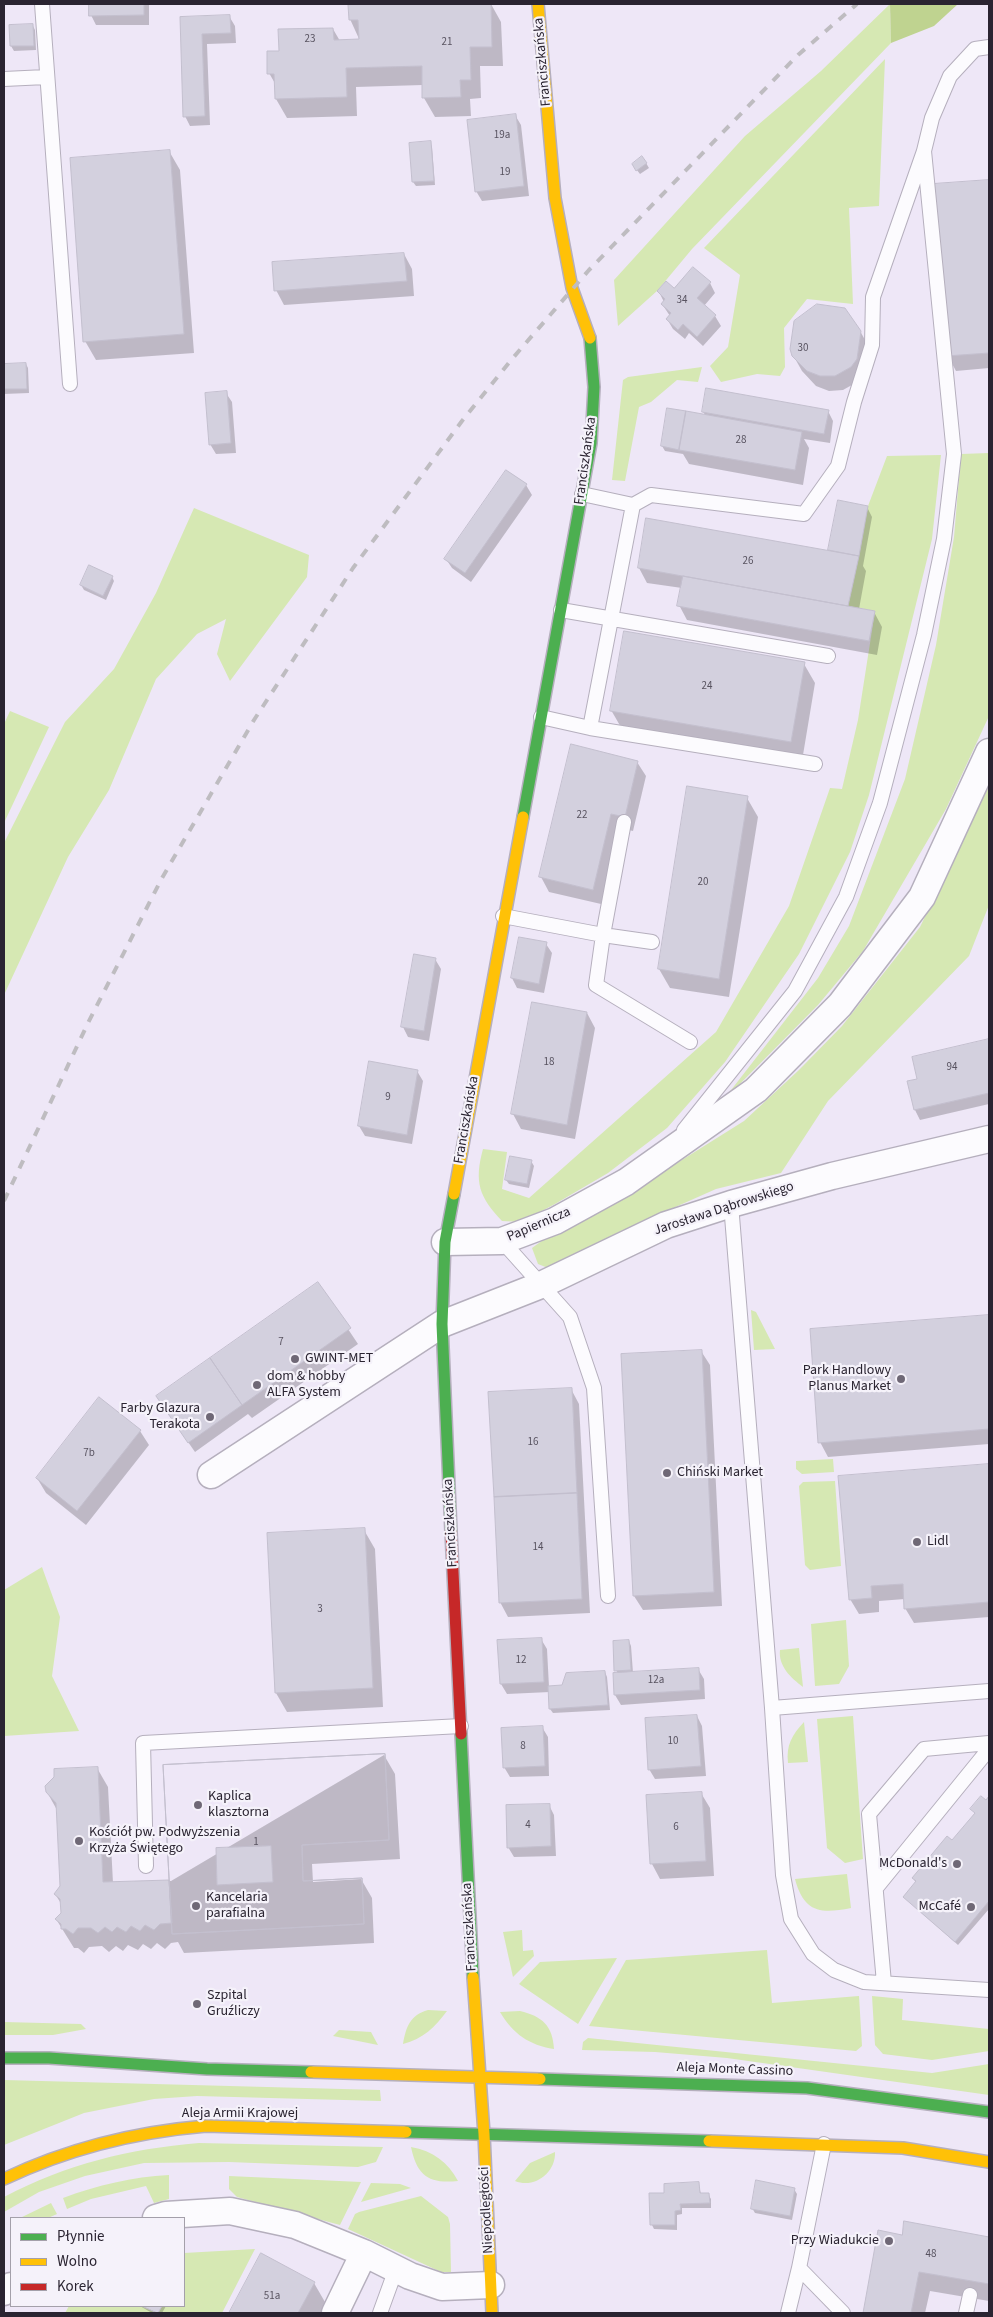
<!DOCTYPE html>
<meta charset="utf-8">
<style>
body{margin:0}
#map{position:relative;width:993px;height:2317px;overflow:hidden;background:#eee7f7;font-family:"Source Sans 3",sans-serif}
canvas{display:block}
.frame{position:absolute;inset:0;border:5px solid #2a2431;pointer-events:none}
.legend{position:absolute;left:10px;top:2217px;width:175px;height:90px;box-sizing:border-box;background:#f5f2fa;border:1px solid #a4a0aa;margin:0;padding:6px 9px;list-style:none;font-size:15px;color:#2a2431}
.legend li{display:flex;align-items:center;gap:10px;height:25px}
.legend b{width:25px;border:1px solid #a4a0aa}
</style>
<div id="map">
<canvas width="993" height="2317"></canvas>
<div class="frame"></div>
<ul class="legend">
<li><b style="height:6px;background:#4caf50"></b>Płynnie</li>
<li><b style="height:6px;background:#ffc107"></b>Wolno</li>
<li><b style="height:6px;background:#c62828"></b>Korek</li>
</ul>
</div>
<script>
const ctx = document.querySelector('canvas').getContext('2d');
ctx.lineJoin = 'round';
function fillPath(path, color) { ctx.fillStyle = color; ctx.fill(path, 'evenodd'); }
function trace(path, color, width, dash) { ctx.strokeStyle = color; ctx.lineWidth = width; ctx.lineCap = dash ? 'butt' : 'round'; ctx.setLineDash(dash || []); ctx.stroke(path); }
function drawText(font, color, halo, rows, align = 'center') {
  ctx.font = font + ' "Source Sans 3",sans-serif'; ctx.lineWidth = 4.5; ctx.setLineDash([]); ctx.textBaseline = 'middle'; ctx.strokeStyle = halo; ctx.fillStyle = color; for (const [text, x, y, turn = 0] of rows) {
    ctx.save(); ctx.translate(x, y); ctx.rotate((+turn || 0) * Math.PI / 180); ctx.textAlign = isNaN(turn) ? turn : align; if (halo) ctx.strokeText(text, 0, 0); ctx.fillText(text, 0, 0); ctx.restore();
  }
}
const green = new Path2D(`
 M 890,4 L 891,43 L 692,249 L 657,291 L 618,326 L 614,280 L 745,136 L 821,71 Z
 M 885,59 L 879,206 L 849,208 L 853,304 L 807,299 L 784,328 L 785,367 L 780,376 L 757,374 L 721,382 L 710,366 L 728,347 L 740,275 L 704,248 Z
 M 702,367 L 698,382 L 677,380 L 651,402 L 639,407 L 625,481 L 612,480 L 623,380 L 628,377 Z
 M 989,453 L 989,716 L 946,809 L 863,951 L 818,1005 L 721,1103 L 818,978 L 849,926 L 905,779 L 936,645 L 954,537 L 961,454 Z
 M 941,455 L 932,539 L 869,795 L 850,852 L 799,954 L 725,1062 L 667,1128 L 608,1173 L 555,1204 L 521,1222 L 502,1221 C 479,1197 474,1182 483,1149 L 507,1152 L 502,1189 L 529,1198 L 716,1032 L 789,906 L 830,788 L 842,789 L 858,720 L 875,611 L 848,606 L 868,506 L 887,456 Z
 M 194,508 L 309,555 L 307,577 L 230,681 L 217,654 L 226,619 L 197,634 L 156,679 L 109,790 L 68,857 L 4,995 L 4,843 L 65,722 L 114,669 L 156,593 Z
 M 10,711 L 49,727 L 4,823 L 4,724 Z
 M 989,786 L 989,905 L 969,956 L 828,1101 L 781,1173 L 716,1189 L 619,1232 L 548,1268 L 538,1264 L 532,1248 L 543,1240 L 591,1217 L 744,1121 L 799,1070 L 842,1026 L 920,927 Z
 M 751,1310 L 756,1312 L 775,1349 L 754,1350 Z
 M 833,1459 L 834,1472 L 802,1474 L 796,1469 L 796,1461 Z
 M 835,1481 L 841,1566 L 810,1570 L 805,1565 L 799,1486 L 803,1482 Z
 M 42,1567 L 60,1617 L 52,1676 L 79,1731 L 4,1736 L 4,1590 Z
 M 846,1620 L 849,1666 L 839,1684 L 815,1686 L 811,1624 Z
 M 799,1648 L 803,1687 C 791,1678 778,1666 780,1650 Z
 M 853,1716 L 863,1859 L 845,1863 L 827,1848 L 817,1719 Z
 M 804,1722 L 808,1762 L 788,1763 C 786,1745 792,1735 804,1722 Z
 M 847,1874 L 851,1908 C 821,1914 804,1913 795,1879 Z
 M 522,1930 L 523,1951 L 533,1950 L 534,1956 L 513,1977 L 503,1932 Z
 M 767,1950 L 772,2003 L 859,1996 L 862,2046 L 856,2051 L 589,2026 L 626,1960 Z
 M 617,1958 L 578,2024 L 519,1984 L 540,1962 Z
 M 872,1996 L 903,1999 L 902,2020 L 989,2029 L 989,2051 L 932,2060 L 883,2054 L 875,2045 Z
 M 428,2010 L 447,2011 C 435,2027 423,2039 403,2044 C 406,2027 410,2015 428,2010 Z
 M 520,2011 C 542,2016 553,2026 554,2049 C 529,2045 513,2034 500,2012 Z
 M 4,2022 L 81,2024 L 86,2029 L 53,2035 L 4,2035 Z
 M 339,2030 L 371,2032 L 378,2045 L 333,2036 Z
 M 588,2038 L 932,2073 L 989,2064 L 989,2095 L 727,2058 L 655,2052 L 582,2050 L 583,2042 Z
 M 4,2080 L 380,2090 L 381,2101 L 197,2096 L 154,2099 L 84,2113 L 4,2145 Z
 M 199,2143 L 383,2147 L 376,2162 L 358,2167 L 229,2162 L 144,2163 L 85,2176 L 39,2192 L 4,2212 L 4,2197 C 67,2164 128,2149 199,2143 Z
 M 411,2147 C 433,2151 448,2162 458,2181 C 429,2184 417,2176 411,2147 Z
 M 555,2152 C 556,2173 534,2189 515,2181 L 530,2163 Z
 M 169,2175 L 169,2199 L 154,2203 L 146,2186 L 91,2199 L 67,2209 L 63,2198 C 98,2185 132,2177 169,2175 Z
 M 229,2176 L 361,2182 L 340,2225 L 237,2197 L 229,2189 Z
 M 371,2183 L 400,2184 L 411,2188 L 361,2202 Z
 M 421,2196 L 448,2217 L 450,2224 L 451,2272 L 441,2272 L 348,2229 L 355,2214 L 359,2212 Z
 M 51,2203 L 57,2214 L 48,2218 L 20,2218 Z
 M 255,2249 L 222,2313 L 65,2313 L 69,2306 L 184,2306 L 184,2253 Z`);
const forest = new Path2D(`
 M 890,4 L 958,4 L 934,26 L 891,43 Z`);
const shadow = new Path2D(`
 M 91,4 L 149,4 L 149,25 L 96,25 L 91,15 Z
 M 491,4 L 501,22 L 503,66 L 480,66 L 481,98 L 470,99 L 471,116 L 435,117 L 424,98 L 423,85 L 356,87 L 357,116 L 287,118 L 276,99 L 276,85 L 269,73 L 280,52 L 333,29 L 340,41 L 360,41 L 350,19 L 349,7 Z
 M 229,16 L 235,26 L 236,43 L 207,44 L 210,125 L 190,126 L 185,116 L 181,19 Z
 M 33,26 L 35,30 L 36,50 L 14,51 L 11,46 Z
 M 515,115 L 521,125 L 529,196 L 482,201 L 476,191 Z
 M 430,142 L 432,147 L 435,185 L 416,186 L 413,182 Z
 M 169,151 L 180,170 L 194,353 L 96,360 L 85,341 Z
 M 646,163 L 649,168 L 640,174 L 636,169 Z
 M 989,181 L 989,368 L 956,371 L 948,356 L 935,185 Z
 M 404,254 L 412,269 L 414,296 L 284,305 L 276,290 Z
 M 710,283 L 715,293 L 704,306 L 715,316 L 721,326 L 703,346 L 689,333 L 685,339 L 673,329 L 667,319 L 670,316 L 662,304 L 664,302 L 659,292 Z
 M 860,331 L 869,347 L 859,381 L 843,390 L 829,391 L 816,386 L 802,371 L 793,355 Z
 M 26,364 L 28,368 L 29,393 L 4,394 L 4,365 Z
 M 226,393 L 232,402 L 236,453 L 216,454 L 210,444 Z
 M 828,411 L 833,421 L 830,443 L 804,439 L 809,448 L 803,485 L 689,464 L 683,454 L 665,451 L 662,446 L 706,416 L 703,412 Z
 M 526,485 L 532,495 L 471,582 L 452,568 L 446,559 Z
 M 867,507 L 872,517 L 863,566 L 866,571 L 859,609 L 874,612 L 882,627 L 877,655 L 687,620 L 679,605 L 682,588 L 647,583 L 639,568 L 831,552 L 830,550 Z
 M 112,577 L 114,581 L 106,600 L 84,590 L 81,585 Z
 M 804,664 L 815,683 L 802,761 L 622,729 L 611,710 Z
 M 637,762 L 646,776 L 633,831 L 619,828 L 601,904 L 549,892 L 541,877 Z
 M 747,798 L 758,817 L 729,997 L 670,988 L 659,969 Z
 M 546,944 L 552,953 L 544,993 L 517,988 L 512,978 Z
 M 435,959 L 441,969 L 429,1041 L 408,1037 L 403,1027 Z
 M 587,1013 L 595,1028 L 575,1139 L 521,1129 L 513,1114 Z
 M 989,1040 L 989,1104 L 920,1120 L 915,1110 L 909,1082 L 918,1080 L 913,1058 Z
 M 417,1071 L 423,1081 L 412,1144 L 365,1136 L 359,1126 Z
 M 531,1161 L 534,1166 L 529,1188 L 509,1184 L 506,1180 Z
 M 318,1284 L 358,1344 L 252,1418 L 248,1414 L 195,1452 L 163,1406 Z
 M 989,1317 L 989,1444 L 828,1457 L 820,1442 L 811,1330 Z
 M 701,1351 L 710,1365 L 722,1606 L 643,1610 L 634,1596 Z
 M 571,1389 L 579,1404 L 590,1613 L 508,1617 L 500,1602 Z
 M 140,1431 L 149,1445 L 86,1525 L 46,1493 L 37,1478 Z
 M 989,1466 L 989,1617 L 914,1623 L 905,1608 L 905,1599 L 879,1601 L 879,1612 L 859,1614 L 850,1599 L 839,1477 Z
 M 364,1530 L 375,1549 L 383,1707 L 287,1712 L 276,1693 Z
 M 541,1639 L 547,1649 L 549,1687 L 563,1686 L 605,1672 L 607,1677 L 610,1710 L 553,1713 L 550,1709 L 550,1692 L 507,1694 L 501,1684 L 498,1641 Z
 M 629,1641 L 631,1646 L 633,1673 L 698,1669 L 704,1679 L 705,1699 L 621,1705 L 615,1695 L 618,1674 L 616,1670 Z
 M 697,1716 L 702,1726 L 706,1776 L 655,1779 L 649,1769 Z
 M 542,1727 L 548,1737 L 549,1776 L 510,1777 L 504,1767 Z
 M 384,1755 L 395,1774 L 400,1859 L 312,1864 L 313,1882 L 361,1879 L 372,1898 L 374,1943 L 184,1953 L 178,1942 L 171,1943 L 165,1949 L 157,1943 L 151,1949 L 143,1944 L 138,1950 L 128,1945 L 123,1951 L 116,1946 L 109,1952 L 102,1946 L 89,1947 L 84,1953 L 78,1948 L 74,1948 L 56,1919 L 62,1914 L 62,1905 L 55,1894 L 61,1886 L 57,1810 L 47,1792 L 97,1768 L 108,1787 L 113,1883 L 171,1881 Z
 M 701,1793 L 710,1808 L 714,1876 L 660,1879 L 652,1864 L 648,1796 Z
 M 989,1798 L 989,1909 L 958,1945 L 904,1897 L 916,1883 L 913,1878 L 952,1842 L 975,1814 L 972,1809 Z
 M 549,1805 L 554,1815 L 556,1856 L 514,1857 L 508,1847 Z
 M 698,2183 L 701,2194 L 708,2194 L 711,2199 L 711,2208 L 682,2208 L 682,2214 L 677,2215 L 677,2230 L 654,2229 L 652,2225 L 665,2194 Z
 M 794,2189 L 797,2194 L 792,2220 L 755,2213 L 752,2208 Z
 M 905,2223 L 989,2238 L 989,2301 L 930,2291 L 925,2313 L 864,2313 L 879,2232 L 903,2236 Z
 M 262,2255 L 314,2283 L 329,2309 L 327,2313 L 230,2313 Z
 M 140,2306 L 166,2306 L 162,2313 L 152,2313 Z`);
const building = new Path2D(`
 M 89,4 L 144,4 L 144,15 L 89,16 Z
 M 416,4 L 491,4 L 492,47 L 470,47 L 471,80 L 460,80 L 461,97 L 422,98 L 422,66 L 346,68 L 347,97 L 275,99 L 274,74 L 267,74 L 267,51 L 279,51 L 278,29 L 333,28 L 334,40 L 359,39 L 358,20 L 349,20 L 348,5 Z
 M 230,15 L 231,33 L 202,34 L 205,116 L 183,117 L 180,17 Z
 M 33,24 L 34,46 L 10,46 L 9,25 Z
 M 516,114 L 524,186 L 475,192 L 467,120 Z
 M 431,141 L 434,181 L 412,182 L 409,143 Z
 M 170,150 L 184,334 L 83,342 L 70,158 Z
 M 642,156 L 647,163 L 636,171 L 632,164 Z
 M 989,180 L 989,353 L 946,356 L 933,184 Z
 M 404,253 L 407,281 L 274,291 L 272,262 Z
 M 693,267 L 711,282 L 697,298 L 716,315 L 697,337 L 683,324 L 678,330 L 666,319 L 671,313 L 661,304 L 665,299 L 657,291 L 666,281 L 674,288 Z
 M 817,304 L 845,308 L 861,331 L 857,359 L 851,367 L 835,376 L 820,376 L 807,371 L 792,356 L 790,349 L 794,321 Z
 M 26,363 L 27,389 L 4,389 L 4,364 Z
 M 706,388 L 829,410 L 824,434 L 702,412 Z
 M 227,391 L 231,443 L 209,445 L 205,393 Z
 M 667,408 L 686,411 L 679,450 L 661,446 Z
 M 686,411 L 802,432 L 795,470 L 679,450 Z
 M 506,470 L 527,484 L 465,573 L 444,559 Z
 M 838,500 L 868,506 L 859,556 L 828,550 Z
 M 646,518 L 859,556 L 848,606 L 638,568 Z
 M 89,565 L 113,576 L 103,596 L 80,585 Z
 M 683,576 L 875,611 L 869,641 L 677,606 Z
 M 624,631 L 805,662 L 791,742 L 610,711 Z
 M 571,744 L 638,761 L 625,817 L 611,814 L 593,890 L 539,877 Z
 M 687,786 L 748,796 L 719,979 L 658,969 Z
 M 519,937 L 547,942 L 539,984 L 511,978 Z
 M 414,954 L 436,958 L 424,1031 L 401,1027 Z
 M 532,1002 L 587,1012 L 567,1125 L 511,1114 Z
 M 989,1039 L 989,1093 L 914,1110 L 907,1081 L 917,1079 L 912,1057 Z
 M 369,1061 L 418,1070 L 407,1135 L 358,1126 Z
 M 510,1156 L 532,1160 L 527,1184 L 505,1180 Z
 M 318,1282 L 351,1328 L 242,1405 L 210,1358 Z
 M 989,1315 L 989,1429 L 818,1443 L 810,1329 Z
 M 702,1350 L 714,1592 L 633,1596 L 621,1354 Z
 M 210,1358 L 242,1405 L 188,1443 L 156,1396 Z
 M 572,1388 L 577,1493 L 494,1497 L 488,1392 Z
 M 99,1397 L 141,1430 L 77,1511 L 36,1478 Z
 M 989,1464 L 989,1602 L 904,1609 L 903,1584 L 871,1586 L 872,1598 L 849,1600 L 838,1476 Z
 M 577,1493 L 582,1599 L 499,1603 L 494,1497 Z
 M 365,1528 L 373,1688 L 275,1693 L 267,1533 Z
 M 542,1638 L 544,1682 L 500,1684 L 497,1640 Z
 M 629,1640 L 631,1670 L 614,1671 L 613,1641 Z
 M 699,1668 L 700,1690 L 614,1695 L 613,1673 Z
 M 605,1671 L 608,1705 L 549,1709 L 548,1686 L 562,1685 L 566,1673 Z
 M 697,1715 L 701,1766 L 648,1770 L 645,1718 Z
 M 543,1726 L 545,1766 L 503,1768 L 501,1728 Z
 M 385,1754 L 389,1840 L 302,1845 L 303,1881 L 362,1878 L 364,1924 L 172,1934 L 163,1765 ZM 271,1846 L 273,1882 L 217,1885 L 216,1848 Z
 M 385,1754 L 389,1840 L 302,1845 L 303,1881 L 362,1878 L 364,1924 L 172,1934 L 163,1765 Z
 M 98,1767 L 103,1882 L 169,1880 L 172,1923 L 160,1924 L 154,1930 L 145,1925 L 140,1931 L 131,1926 L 126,1932 L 117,1927 L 112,1932 L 105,1927 L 98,1933 L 91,1928 L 78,1928 L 73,1934 L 66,1929 L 61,1929 L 61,1924 L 55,1919 L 61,1913 L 60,1899 L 54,1894 L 60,1886 L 56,1803 L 46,1792 L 45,1786 L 54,1777 L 54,1769 Z
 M 702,1792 L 706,1861 L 650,1864 L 646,1795 Z
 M 981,1796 L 986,1800 L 989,1796 L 989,1901 L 955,1942 L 903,1897 L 916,1881 L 912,1878 L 947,1836 L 952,1840 L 975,1813 L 970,1809 Z
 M 550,1804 L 551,1846 L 507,1848 L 506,1805 Z
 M 756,2180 L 795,2188 L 790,2216 L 751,2209 Z
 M 699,2182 L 700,2193 L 709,2193 L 710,2203 L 680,2204 L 681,2210 L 675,2211 L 675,2225 L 650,2225 L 649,2193 L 664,2193 L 664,2184 Z
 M 904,2221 L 989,2237 L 989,2284 L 919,2272 L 911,2313 L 863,2313 L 878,2230 L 902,2235 Z
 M 261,2253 L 315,2282 L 298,2313 L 229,2313 Z
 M 142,2306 L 162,2306 L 158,2313 Z`);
const lane = new Path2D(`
 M 42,4 L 70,384
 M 4,79 L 46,77
 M 582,494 L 633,505 L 651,495 L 804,514 L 838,466 L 854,402 L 872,345 L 873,297 L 924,151 L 932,118 L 950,76 L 975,49 L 989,47
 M 633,505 L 590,728 L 815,764
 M 561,610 L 828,656
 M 541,717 L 590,728
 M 624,822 L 603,935 L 652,942
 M 503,916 L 603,935 L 596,985 L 690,1042
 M 684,1130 L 795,991 L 846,897 L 880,803 L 924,635 L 944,539 L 954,454 L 924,151
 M 731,1204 L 772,1708 L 989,1691
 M 502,1241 L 570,1317 L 594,1388 L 608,1596
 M 772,1708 L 783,1875 L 791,1919 L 813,1954 L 834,1970 L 864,1982 L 989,1990
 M 146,1866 L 143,1743 L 461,1726
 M 876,1888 L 989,1749
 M 884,1983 L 869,1814 L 924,1749 L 989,1743
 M 824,2144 L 799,2268 L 843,2313
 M 380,2313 L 396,2269
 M 788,2313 L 799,2268
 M 966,2313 L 970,2295`);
const street = new Path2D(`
 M 445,1242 L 502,1241 L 555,1221 L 626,1182 L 756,1090 L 840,1005 L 922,897 L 989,752
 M 211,1475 L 442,1324 L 541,1285 L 666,1225 L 731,1204 L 832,1176 L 989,1139
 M 156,2218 L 166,2215 L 230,2211 L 295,2225 L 364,2253 L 410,2276 L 442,2287 L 491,2285
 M 4,2292 L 11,2286
 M 335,2313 L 364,2253`);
const fast = new Path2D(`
 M 523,817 L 591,443 L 594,387 L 590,338
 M 451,1532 L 442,1324 L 445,1242 L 454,1194
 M 461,1734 L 473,1977
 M 4,2058 L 49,2058 L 207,2069 L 311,2072
 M 540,2079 L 807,2088 L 989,2112
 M 406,2132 L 709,2141`);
const slow = new Path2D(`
 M 538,4 L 555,198 L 572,288 L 590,338
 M 454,1194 L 523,817
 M 473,1977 L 484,2134 L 492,2313
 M 311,2072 L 540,2079
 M 709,2141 L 903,2148 L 989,2162
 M 4,2179 C 69,2148 134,2132 206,2126 L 406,2132`);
const jam = new Path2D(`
 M 451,1532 L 461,1734`);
const rail = new Path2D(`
 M 4,1201 L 88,1023 L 162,878 L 254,720 L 353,568 L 462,421 L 512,359 L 589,270 L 798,55 L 857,4`);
const markers = [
 [295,1359,5,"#6f6876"],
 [901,1379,5,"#6f6876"],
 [257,1385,5,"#6f6876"],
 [210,1417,5,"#6f6876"],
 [667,1473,5,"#6f6876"],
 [917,1542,5,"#6f6876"],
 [198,1805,5,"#6f6876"],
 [79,1841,5,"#6f6876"],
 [957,1864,5,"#6f6876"],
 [196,1906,5,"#6f6876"],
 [971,1907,5,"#6f6876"],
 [197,2004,5,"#6f6876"],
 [889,2241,5,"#6f6876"]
];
const numberNames = [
 ["23",310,40],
 ["21",447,43],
 ["19a",502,136],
 ["19",505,173],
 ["34",682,301],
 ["30",803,349],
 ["28",741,441],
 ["26",748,562],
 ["24",707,687],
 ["22",582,816],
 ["20",703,883],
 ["18",549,1063],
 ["94",952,1068],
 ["9",388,1098],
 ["7",281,1343],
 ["16",533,1443],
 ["7b",89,1454],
 ["14",538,1548],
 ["3",320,1610],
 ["12",521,1661],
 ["12a",656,1681],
 ["10",673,1742],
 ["8",523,1747],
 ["4",528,1826],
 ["6",676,1828],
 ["1",256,1843],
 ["48",931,2255],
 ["51a",272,2297]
];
const streetNames = [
 ["Franciszkańska",543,62,-95],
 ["Franciszkańska",586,461,-82],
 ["Franciszkańska",467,1120,-80],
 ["Jarosława Dąbrowskiego",724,1209,-18],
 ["Papiernicza",539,1225,-23],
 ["Franciszkańska",451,1523,-93],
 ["Franciszkańska",470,1927,-93],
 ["Aleja Monte Cassino",735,2070,2],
 ["Aleja Armii Krajowej",240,2114],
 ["Niepodległości",487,2210,-93]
];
const poiNames = [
 ["GWINT-MET",305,1359],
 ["Park Handlowy",891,1371,"right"],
 ["Planus Market",891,1387,"right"],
 ["dom & hobby",267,1377],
 ["ALFA System",267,1393],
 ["Farby Glazura",200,1409,"right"],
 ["Terakota",200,1425,"right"],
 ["Chiński Market",677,1473],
 ["Lidl",927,1542],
 ["Kaplica",208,1797],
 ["klasztorna",208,1813],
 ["Kościół pw. Podwyższenia",89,1833],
 ["Krzyża Świętego",89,1849],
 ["McDonald's",947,1864,"right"],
 ["Kancelaria",206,1898],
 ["parafialna",206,1914],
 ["McCafé",961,1907,"right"],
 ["Szpital",207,1996],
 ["Gruźliczy",207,2012],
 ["Przy Wiadukcie",879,2241,"right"]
];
fillPath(green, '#d6e8b3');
fillPath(forest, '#bfd390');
fillPath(shadow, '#0003');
fillPath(building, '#d3d0de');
trace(building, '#c3bfce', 1);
trace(lane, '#b5afbd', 16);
trace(street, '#b5afbd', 29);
trace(fast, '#b5afbd', 14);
trace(slow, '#b5afbd', 14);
trace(jam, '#b5afbd', 14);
trace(lane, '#fcfbfe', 14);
trace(street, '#fcfbfe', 26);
trace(fast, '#4caf50', 11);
trace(slow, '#ffc107', 11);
trace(jam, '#c62828', 11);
trace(rail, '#bebcc0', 4, [9, 9]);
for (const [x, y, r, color] of markers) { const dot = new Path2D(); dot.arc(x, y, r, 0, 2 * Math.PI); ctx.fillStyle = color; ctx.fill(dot); trace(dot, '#f5f2fa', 2); }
drawText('11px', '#585360', null, numberNames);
drawText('14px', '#2a2431', '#f5f2fa', streetNames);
drawText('14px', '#2a2431', '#f5f2fa', poiNames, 'left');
</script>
